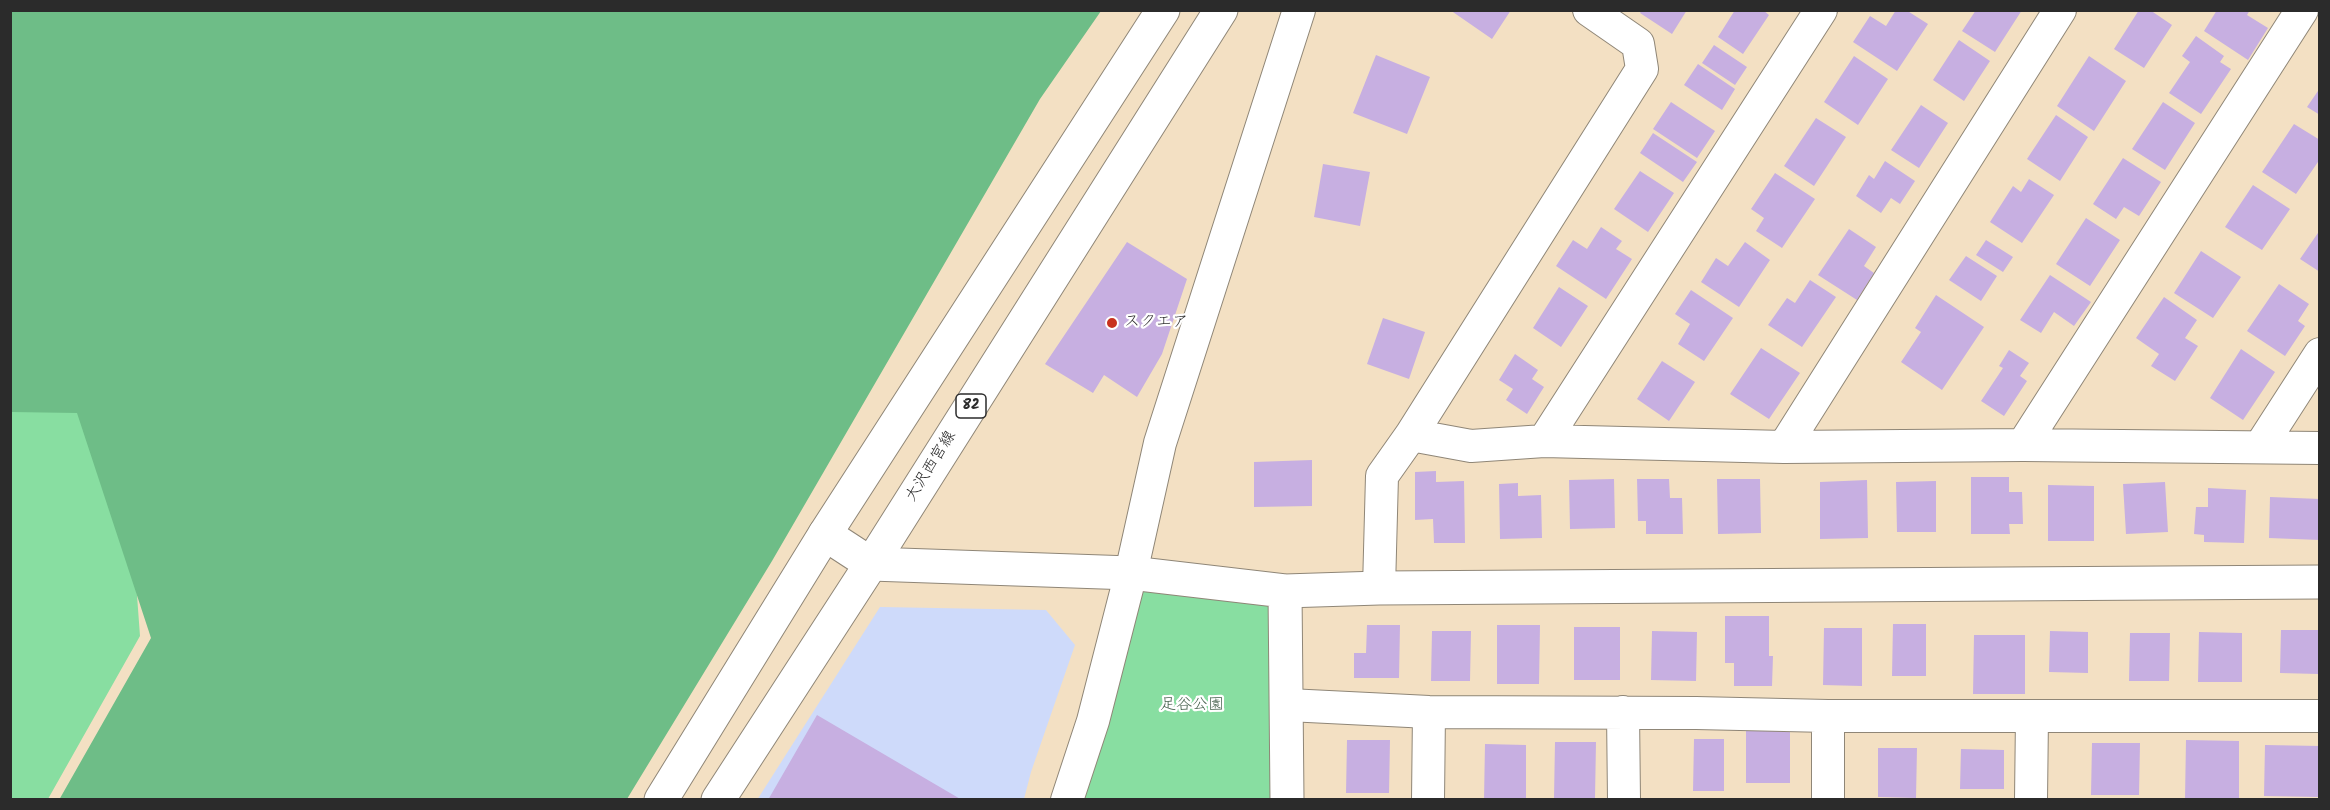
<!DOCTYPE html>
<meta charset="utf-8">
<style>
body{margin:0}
#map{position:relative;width:2330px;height:810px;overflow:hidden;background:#f3e0c3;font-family:Kalam,sans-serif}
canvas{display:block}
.frame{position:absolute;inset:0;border:12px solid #2b2b2b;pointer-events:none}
</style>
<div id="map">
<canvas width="2330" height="810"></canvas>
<div class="frame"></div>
</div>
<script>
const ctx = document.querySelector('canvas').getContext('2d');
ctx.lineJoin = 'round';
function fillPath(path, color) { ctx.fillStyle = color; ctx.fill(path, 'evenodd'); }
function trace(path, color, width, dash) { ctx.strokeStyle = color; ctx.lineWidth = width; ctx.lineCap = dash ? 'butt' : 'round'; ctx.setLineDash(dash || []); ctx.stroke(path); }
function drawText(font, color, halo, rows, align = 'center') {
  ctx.font = font + ' Kalam,"Klee One",sans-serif'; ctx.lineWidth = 4.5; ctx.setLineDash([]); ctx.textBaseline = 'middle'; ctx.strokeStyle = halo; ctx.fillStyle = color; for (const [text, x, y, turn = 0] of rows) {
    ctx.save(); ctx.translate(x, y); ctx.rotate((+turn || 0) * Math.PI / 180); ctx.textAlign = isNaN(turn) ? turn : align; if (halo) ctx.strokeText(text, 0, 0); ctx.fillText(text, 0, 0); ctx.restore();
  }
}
const built = new Path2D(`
 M 880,607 L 1046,610 L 1075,645 L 1031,772 L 1024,799 L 757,800 Z`);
const green = new Path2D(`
 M 10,140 L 108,202 L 140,636 L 48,799 L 11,799 Z
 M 1131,573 L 1285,591 L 1285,799 L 1074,800 Z`);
const forest = new Path2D(`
 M 11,10 L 1101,10 L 1101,11 L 1040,99 L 772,561 L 627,799 L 59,800 L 151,638 L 77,413 L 11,412 Z`);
const building = new Path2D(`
 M 1450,10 L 1511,10 L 1492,39 Z
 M 1642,10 L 1687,10 L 1672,34 L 1640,13 Z
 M 1735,10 L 1763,10 L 1769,15 L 1743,54 L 1718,37 Z
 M 1896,10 L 1906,10 L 1928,24 L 1897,71 L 1853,42 L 1870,16 L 1886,26 Z
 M 1976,10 L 2022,10 L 1995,52 L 1962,31 Z
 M 2139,10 L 2150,10 L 2172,25 L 2144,68 L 2114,49 Z
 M 2217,10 L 2250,10 L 2247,15 L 2268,28 L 2248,60 L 2204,31 Z
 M 2196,36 L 2224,56 L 2220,62 L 2231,69 L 2201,114 L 2169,93 L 2190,62 L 2182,56 Z
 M 1959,40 L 1990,61 L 1964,101 L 1933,80 Z
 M 1714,45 L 1747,67 L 1735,85 L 1702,63 Z
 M 1376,55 L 1430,77 L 1407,134 L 1353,113 Z
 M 1854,56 L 1888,79 L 1858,125 L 1824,102 Z
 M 2089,56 L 2126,81 L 2094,131 L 2057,106 Z
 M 1698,64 L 1735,89 L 1722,110 L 1684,85 Z
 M 2320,88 L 2320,115 L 2307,107 Z
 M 1671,102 L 1715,131 L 1697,158 L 1653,129 Z
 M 2163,102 L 2195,123 L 2165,170 L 2132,149 Z
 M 1921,105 L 1948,123 L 1919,168 L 1891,150 Z
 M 2056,115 L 2088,137 L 2060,181 L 2027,159 Z
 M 1816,118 L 1846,137 L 1814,186 L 1784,166 Z
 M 2294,124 L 2320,140 L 2320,159 L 2296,194 L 2262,172 Z
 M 1653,133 L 1697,162 L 1683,182 L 1640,153 Z
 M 2123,158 L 2161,182 L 2139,216 L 2124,207 L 2116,219 L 2093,204 Z
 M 1885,161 L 1915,181 L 1900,204 L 1891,198 L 1881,213 L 1856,196 L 1869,175 L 1874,179 Z
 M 1323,164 L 1370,172 L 1360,226 L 1314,217 Z
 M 1640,171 L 1674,193 L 1648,232 L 1614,209 Z
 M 1775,173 L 1815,199 L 1782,248 L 1756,231 L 1764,218 L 1751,209 Z
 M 2029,179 L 2054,195 L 2022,243 L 1990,222 L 2013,186 L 2021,192 Z
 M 2253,185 L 2290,209 L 2262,250 L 2225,227 Z
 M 2086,218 L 2120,240 L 2090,286 L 2056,264 Z
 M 1601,227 L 1622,241 L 1616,249 L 1632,259 L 1606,299 L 1556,266 L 1573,240 L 1587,249 Z
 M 1849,229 L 1876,247 L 1864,266 L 1874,273 L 1857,300 L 1818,275 Z
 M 2320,230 L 2320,272 L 2300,259 Z
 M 1986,240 L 2013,257 L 2003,272 L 1976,255 Z
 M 1127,242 L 1187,279 L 1162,354 L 1137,397 L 1104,375 L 1093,393 L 1045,364 Z
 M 1745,242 L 1770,260 L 1739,307 L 1701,282 L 1716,258 L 1728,266 Z
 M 2201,251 L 2241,277 L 2213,318 L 2174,293 Z
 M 1966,256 L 1997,276 L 1981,301 L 1949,280 Z
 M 2050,275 L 2091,302 L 2074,326 L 2054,312 L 2041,333 L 2020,320 Z
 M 1810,280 L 1836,297 L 1802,347 L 1768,325 L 1787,298 L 1795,303 Z
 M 2279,284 L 2309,304 L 2298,321 L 2305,326 L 2285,356 L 2247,331 Z
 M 1559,287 L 1588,306 L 1561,347 L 1533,328 Z
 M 1691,290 L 1733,318 L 1704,361 L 1678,344 L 1690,324 L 1675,314 Z
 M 1936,295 L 1984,327 L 1942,390 L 1901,362 L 1921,332 L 1915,328 Z
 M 2164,297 L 2197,320 L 2185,338 L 2198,346 L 2175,381 L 2151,366 L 2159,354 L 2136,338 Z
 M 1383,318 L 1425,332 L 1409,379 L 1367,364 Z
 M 1761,348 L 1800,373 L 1769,419 L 1730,394 Z
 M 2241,349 L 2275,372 L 2243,420 L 2210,398 Z
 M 2009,350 L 2029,363 L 2020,376 L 2027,381 L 2004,416 L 1981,401 L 2003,368 L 1999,366 Z
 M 1515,354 L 1538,370 L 1532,379 L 1544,387 L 1527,414 L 1506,400 L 1513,389 L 1499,380 Z
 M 1662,361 L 1695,382 L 1669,421 L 1637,399 Z
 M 1312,460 L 1312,506 L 1254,507 L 1254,462 Z
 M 1436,471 L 1436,482 L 1464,481 L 1465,543 L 1434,543 L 1433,519 L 1415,520 L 1415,472 Z
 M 1971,477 L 2009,477 L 2009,492 L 2022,492 L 2023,524 L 2009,524 L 2010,534 L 1971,534 Z
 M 1614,479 L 1615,528 L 1570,529 L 1569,480 Z
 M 1637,479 L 1669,479 L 1670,498 L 1682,498 L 1683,534 L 1646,534 L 1646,521 L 1638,521 Z
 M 1717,479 L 1760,479 L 1761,533 L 1718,534 Z
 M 1867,480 L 1868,538 L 1820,539 L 1820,482 Z
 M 1936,481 L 1936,532 L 1897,532 L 1896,482 Z
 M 2165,482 L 2168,532 L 2126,534 L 2123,484 Z
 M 1518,483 L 1518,496 L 1541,495 L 1542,538 L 1500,539 L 1499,484 Z
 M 2048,485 L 2094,486 L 2094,541 L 2048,541 Z
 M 2208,488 L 2246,490 L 2244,543 L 2204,542 L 2204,535 L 2194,534 L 2196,507 L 2208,507 Z
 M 2270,497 L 2320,499 L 2320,540 L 2269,538 Z
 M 1725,616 L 1769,616 L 1769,656 L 1773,656 L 1772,686 L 1734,686 L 1734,663 L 1725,663 Z
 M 1893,624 L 1926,624 L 1926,676 L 1892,676 Z
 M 1367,625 L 1400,625 L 1399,678 L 1354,678 L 1354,653 L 1366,653 Z
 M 1497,625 L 1540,625 L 1539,684 L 1497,684 Z
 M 1574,627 L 1620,627 L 1620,680 L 1574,680 Z
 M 1824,628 L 1862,628 L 1862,686 L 1823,685 Z
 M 2281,630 L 2318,630 L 2318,674 L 2280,673 Z
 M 1432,631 L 1471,631 L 1470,681 L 1431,681 Z
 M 1652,631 L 1697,632 L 1696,681 L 1651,680 Z
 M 2050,631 L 2088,632 L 2088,673 L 2049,672 Z
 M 2199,632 L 2242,633 L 2242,682 L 2198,682 Z
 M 2130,633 L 2170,633 L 2169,681 L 2129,681 Z
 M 1974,635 L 2025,635 L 2025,694 L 1973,694 Z
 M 817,715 L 962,800 L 768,800 Z
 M 1746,728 L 1790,728 L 1790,783 L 1746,783 Z
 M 1694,739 L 1724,739 L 1724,791 L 1693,791 Z
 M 1347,740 L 1390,740 L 1389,793 L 1346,793 Z
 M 2186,740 L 2239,741 L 2239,800 L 2185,799 Z
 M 1555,742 L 1596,742 L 1595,798 L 1554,798 Z
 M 2092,743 L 2140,743 L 2139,795 L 2091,795 Z
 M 1485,744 L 1526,745 L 1526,800 L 1484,800 Z
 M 2265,745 L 2320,746 L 2318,797 L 2264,796 Z
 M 1878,748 L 1917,748 L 1916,798 L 1878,797 Z
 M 1961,749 L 2004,750 L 2004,789 L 1960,789 Z`);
const minor = new Path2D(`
 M 1411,435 L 1471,446 L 1544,441 L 1784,447 L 2023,445 L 2320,448
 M 1544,441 L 1821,10
 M 2023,445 L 2302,10
 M 1784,447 L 2060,10
 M 2260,447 L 2320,354
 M 1379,588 L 1382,476 L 1411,435 L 1642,69 L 1638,44 L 1589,10
 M 1288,705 L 1429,712 L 1696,713 L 1828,716 L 2320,716
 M 1623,712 L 1624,800
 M 1067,800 L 1093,721 L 1131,573 L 1160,443 L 1299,10
 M 1428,800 L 1429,712
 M 1828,800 L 1828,716
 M 2031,800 L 2032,716`);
const tertiary = new Path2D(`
 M 825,534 L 871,564 L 1131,573 L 1285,591 L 1379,588 L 2320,582
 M 1285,591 L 1287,800`);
const primary = new Path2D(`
 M 661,800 L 825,534 L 1163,10
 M 718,800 L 871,564 L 1221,10`);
const markers = [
 [1112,323,6,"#c8321e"]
];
const shields = [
 [971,406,30]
];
const shieldNames = [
 ["82",971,406]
];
const poiNames = [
 ["スクエア",1124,323]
];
const streetNames = [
 ["大沢西宮線",932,467,-58]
];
const parkNames = [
 ["足谷公園",1192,706]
];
fillPath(built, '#cedafa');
fillPath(green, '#88dea1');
fillPath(forest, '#6ebd87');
fillPath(building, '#c7afe1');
trace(minor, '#8f8677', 34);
trace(tertiary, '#8f8677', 35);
trace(primary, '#8f8677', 35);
trace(minor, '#fff', 32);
trace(tertiary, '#fff', 33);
trace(primary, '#fff', 33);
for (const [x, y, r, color] of markers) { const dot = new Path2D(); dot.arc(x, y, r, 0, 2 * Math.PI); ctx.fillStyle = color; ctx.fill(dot); trace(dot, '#fff', 2); }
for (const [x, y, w] of shields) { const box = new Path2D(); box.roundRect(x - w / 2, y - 12, w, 24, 4.5); ctx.fillStyle = '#fff'; ctx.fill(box); trace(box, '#2b2b2b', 1.5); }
drawText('bold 15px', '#2b2b2b', null, shieldNames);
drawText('16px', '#2b2b2b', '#fff', poiNames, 'left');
drawText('16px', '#2b2b2b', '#fff', streetNames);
drawText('16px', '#47614e', '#fff', parkNames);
</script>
